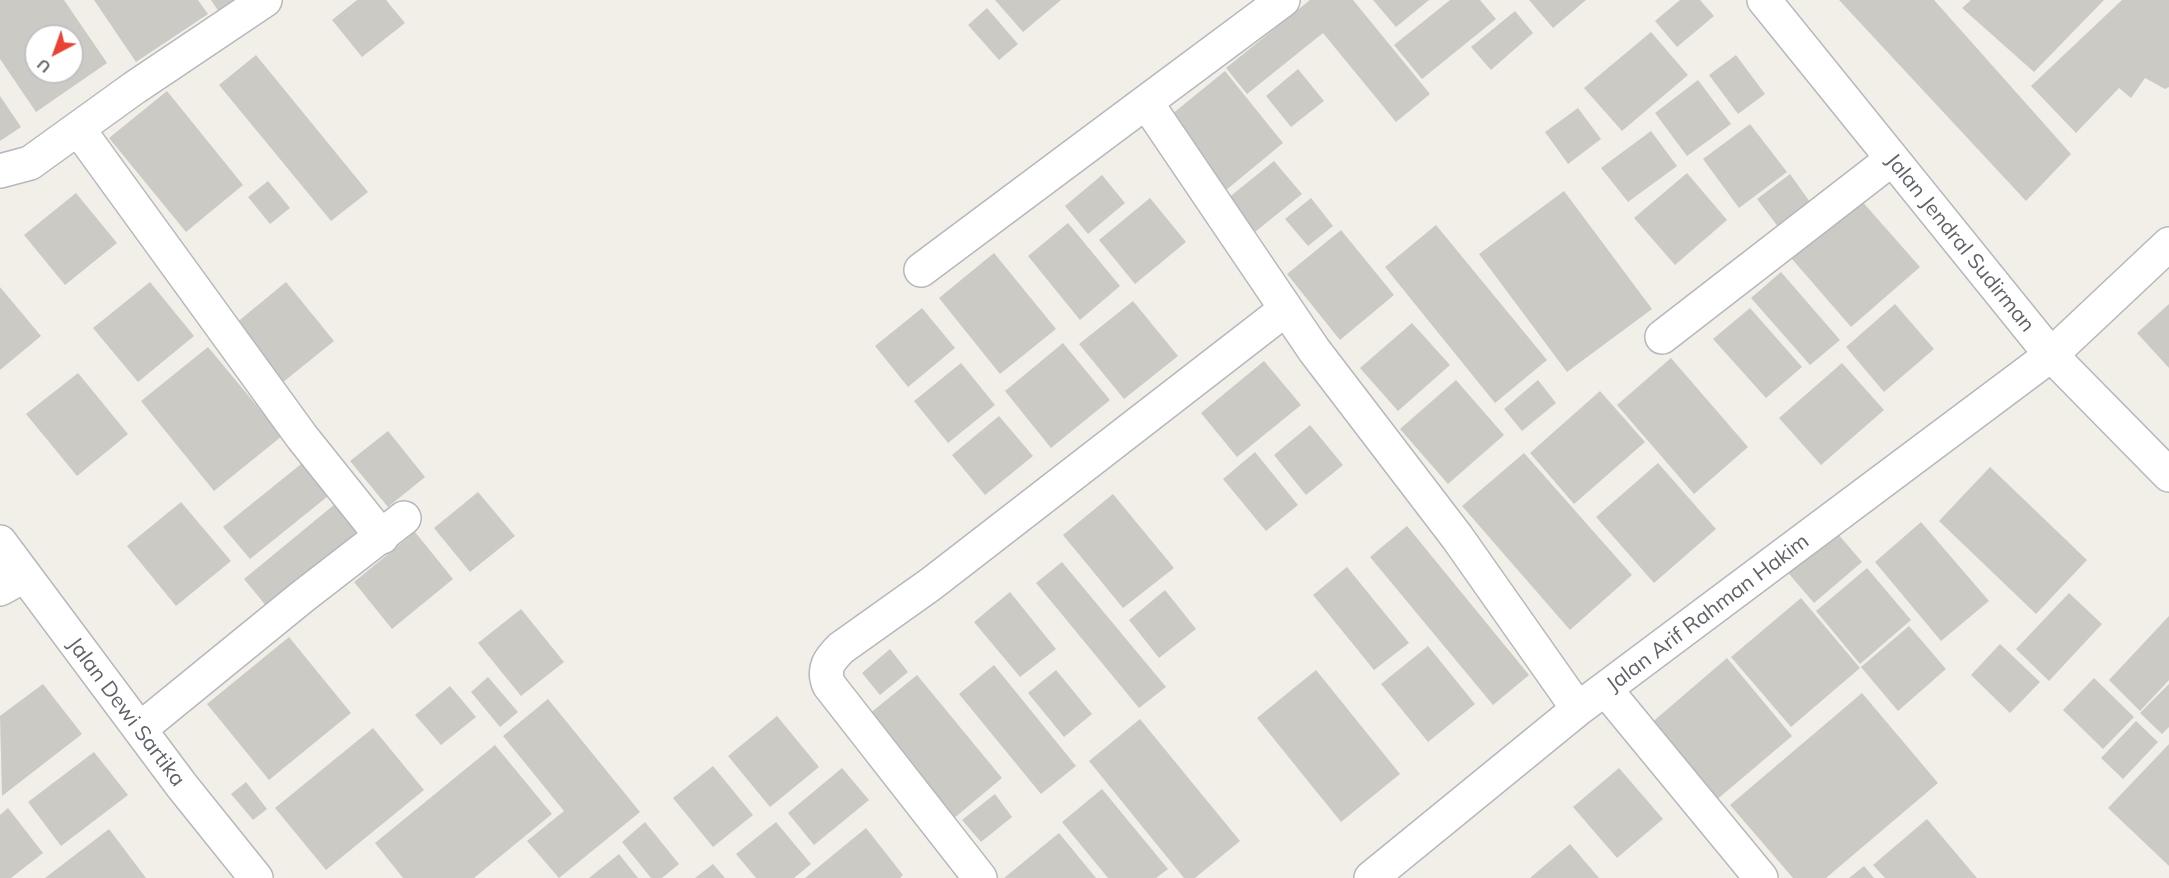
<!DOCTYPE html>
<style>
body{margin:0}
#map{position:relative;width:2169px;height:878px;overflow:hidden;background:#f1efe8;font-family:Mulish,sans-serif}
canvas{display:block}
.north{position:absolute;left:24px;top:24px;width:60px;height:60px;box-sizing:border-box;background:#fff;border:2px solid #bfc1c3;border-radius:50%;rotate:221deg;font-size:16px;font-weight:700;line-height:24px;text-align:center;color:#5f6368}
.north::after{content:'';display:block;margin:auto;width:21px;height:27px;background:#ea4335;clip-path:polygon(50% 0,100% 100%,50% 72%,0 100%)}
</style>
<div id="map">
<canvas width="2169" height="878"></canvas>
<div class="north">U</div>
</div>
<script>
const ctx = document.querySelector('canvas').getContext('2d');
ctx.lineJoin = 'round';
function fillPath(path, color) { ctx.fillStyle = color; ctx.fill(path, 'evenodd'); }
function trace(path, color, width, dash) { ctx.strokeStyle = color; ctx.lineWidth = width; ctx.lineCap = dash ? 'butt' : 'round'; ctx.setLineDash(dash || []); ctx.stroke(path); }
function drawText(font, color, halo, rows, align = 'center') {
  ctx.font = font + ' Mulish,sans-serif'; ctx.lineWidth = 4.5; ctx.setLineDash([]); ctx.textBaseline = 'middle'; ctx.strokeStyle = halo; ctx.fillStyle = color; for (const [text, x, y, turn = 0] of rows) {
    ctx.save(); ctx.translate(x, y); ctx.rotate((+turn || 0) * Math.PI / 180); ctx.textAlign = isNaN(turn) ? turn : align; if (halo) ctx.strokeText(text, 0, 0); ctx.fillText(text, 0, 0); ctx.restore();
  }
}
const building = new Path2D(`
 M 0,0 L 64,0 L 107,63 L 36,112 L 0,59 ZM 36,36 L 72,36 L 72,72 L 36,72 Z
 M 94,0 L 198,0 L 208,14 L 136,62 Z
 M 211,0 L 249,0 L 223,18 Z
 M 357,0 L 386,0 L 405,23 L 362,57 L 332,20 Z
 M 995,0 L 1061,0 L 1023,32 Z
 M 1310,0 L 1353,0 L 1430,94 L 1396,122 L 1323,33 L 1247,94 L 1226,68 Z
 M 1373,0 L 1429,0 L 1396,27 Z
 M 1450,0 L 1480,0 L 1496,19 L 1422,79 L 1394,45 Z
 M 1529,0 L 1586,0 L 1553,28 Z
 M 1680,0 L 1700,0 L 1714,16 L 1677,47 L 1655,21 Z
 M 1839,0 L 1934,0 L 2071,154 L 2026,201 Z
 M 1971,0 L 2104,0 L 2034,72 L 1962,8 Z
 M 2122,0 L 2169,0 L 2169,87 L 2165,89 L 2145,78 L 2131,98 L 2119,88 L 2076,133 L 2031,86 Z
 M 987,8 L 1018,44 L 999,60 L 968,25 Z
 M 1515,11 L 1533,33 L 1491,70 L 1471,47 Z
 M 1651,32 L 1688,75 L 1622,131 L 1584,88 Z
 M 256,55 L 368,192 L 331,221 L 219,85 Z
 M 1736,55 L 1765,94 L 1738,114 L 1709,75 Z
 M 1298,69 L 1324,101 L 1291,127 L 1266,96 Z
 M 1225,71 L 1283,143 L 1225,191 L 1166,119 Z
 M 1698,80 L 1731,124 L 1687,156 L 1655,113 Z
 M 167,91 L 243,185 L 186,232 L 109,138 Z
 M 0,96 L 21,127 L 0,141 Z
 M 1578,108 L 1601,139 L 1568,164 L 1545,132 Z
 M 1750,124 L 1787,172 L 1739,208 L 1703,159 Z
 M 1651,131 L 1677,166 L 1628,202 L 1601,168 Z
 M 1274,161 L 1302,194 L 1255,232 L 1227,199 Z
 M 1687,173 L 1727,220 L 1675,265 L 1634,218 Z
 M 1790,174 L 1817,212 L 1785,236 L 1757,199 Z
 M 1102,175 L 1125,203 L 1088,234 L 1065,206 Z
 M 268,181 L 290,208 L 270,224 L 248,197 Z
 M 1564,191 L 1652,309 L 1567,372 L 1479,254 Z
 M 76,193 L 117,243 L 65,285 L 24,235 Z
 M 1150,198 L 1186,242 L 1135,284 L 1099,240 Z
 M 1311,198 L 1333,226 L 1308,246 L 1285,219 Z
 M 1860,199 L 1920,267 L 1851,327 L 1792,259 Z
 M 1068,223 L 1120,286 L 1080,320 L 1028,256 Z
 M 1436,225 L 1547,360 L 1495,403 L 1385,267 Z
 M 1341,230 L 1394,295 L 1340,340 L 1287,274 Z
 M 994,253 L 1056,329 L 1000,374 L 939,298 Z
 M 1781,272 L 1840,340 L 1810,365 L 1751,298 Z
 M 150,282 L 194,336 L 138,382 L 93,328 Z
 M 286,282 L 334,341 L 277,387 L 230,328 Z
 M 0,287 L 41,336 L 0,370 Z
 M 1133,301 L 1178,356 L 1124,399 L 1079,344 Z
 M 1895,304 L 1934,349 L 1884,392 L 1846,347 Z
 M 2169,304 L 2169,368 L 2137,333 Z
 M 922,308 L 955,348 L 908,387 L 875,346 Z
 M 1750,308 L 1802,367 L 1766,398 L 1713,339 Z
 M 1412,323 L 1450,365 L 1398,411 L 1360,368 Z
 M 1063,343 L 1110,400 L 1051,448 L 1005,391 Z
 M 208,347 L 282,436 L 214,491 L 141,401 Z
 M 1671,358 L 1748,447 L 1694,494 L 1617,405 Z
 M 1264,361 L 1301,405 L 1237,457 L 1201,413 Z
 M 961,363 L 995,405 L 948,443 L 914,401 Z
 M 1842,363 L 1884,410 L 1821,465 L 1779,418 Z
 M 78,373 L 128,434 L 77,476 L 26,414 Z
 M 1456,380 L 1504,435 L 1448,484 L 1400,429 Z
 M 1538,380 L 1556,403 L 1522,431 L 1504,409 Z
 M 1600,391 L 1645,442 L 1574,504 L 1530,453 Z
 M 999,416 L 1033,456 L 985,495 L 952,455 Z
 M 1310,425 L 1343,465 L 1306,495 L 1274,455 Z
 M 388,431 L 425,477 L 388,507 L 350,461 Z
 M 1255,452 L 1298,505 L 1266,531 L 1223,479 Z
 M 1524,453 L 1632,575 L 1570,630 L 1462,506 Z
 M 311,456 L 338,488 L 250,559 L 223,527 Z
 M 1658,463 L 1716,529 L 1654,583 L 1596,517 Z
 M 1990,467 L 2087,560 L 2036,614 L 1939,521 Z
 M 478,492 L 515,536 L 470,572 L 434,528 Z
 M 1113,494 L 1174,568 L 1123,608 L 1063,535 Z
 M 346,495 L 369,523 L 267,607 L 244,579 Z
 M 181,502 L 231,561 L 176,606 L 127,546 Z
 M 1921,522 L 1989,601 L 1941,641 L 1875,562 Z
 M 1407,526 L 1529,675 L 1493,705 L 1370,557 Z
 M 1832,527 L 1862,562 L 1814,603 L 1784,568 Z
 M 415,532 L 453,579 L 392,629 L 354,582 Z
 M 1062,562 L 1166,687 L 1139,708 L 1036,583 Z
 M 1347,567 L 1409,643 L 1374,670 L 1313,595 Z
 M 1867,568 L 1911,620 L 1860,664 L 1816,611 Z
 M 1165,590 L 1196,629 L 1159,658 L 1129,620 Z
 M 1010,592 L 1056,649 L 1020,677 L 974,622 Z
 M 2069,593 L 2102,624 L 2049,681 L 2016,649 Z
 M 1801,598 L 1860,668 L 1791,727 L 1731,657 Z
 M 521,609 L 564,662 L 521,696 L 478,643 Z
 M 2169,616 L 2169,680 L 2140,711 L 2109,680 Z
 M 1909,626 L 1946,669 L 1898,711 L 1861,667 Z
 M 289,637 L 351,713 L 269,780 L 207,704 Z
 M 2000,644 L 2040,682 L 2010,713 L 1971,675 Z
 M 1428,646 L 1475,704 L 1428,742 L 1381,684 Z
 M 890,649 L 908,672 L 880,695 L 862,673 Z
 M 1727,658 L 1792,736 L 1714,802 L 1649,725 Z
 M 994,665 L 1076,766 L 1041,794 L 959,694 Z
 M 1056,670 L 1092,714 L 1064,737 L 1028,693 Z
 M 1316,670 L 1400,774 L 1341,822 L 1257,718 Z
 M 917,675 L 1002,778 L 953,819 L 868,715 Z
 M 488,677 L 518,712 L 500,727 L 471,692 Z
 M 2094,678 L 2134,717 L 2103,749 L 2063,710 Z
 M 43,684 L 82,734 L 2,796 L 0,716 Z
 M 2169,684 L 2169,727 L 2162,734 L 2140,713 Z
 M 450,686 L 476,717 L 441,745 L 415,715 Z
 M 1862,693 L 1938,783 L 1826,878 L 1793,878 L 1730,805 Z
 M 548,699 L 640,812 L 559,878 L 527,841 L 564,811 L 503,736 Z
 M 777,716 L 819,767 L 770,807 L 728,756 Z
 M 1140,719 L 1240,841 L 1195,878 L 1184,878 L 1089,761 Z
 M 2136,721 L 2158,742 L 2123,779 L 2101,758 Z
 M 373,728 L 424,790 L 326,870 L 275,808 Z
 M 2169,744 L 2169,866 L 2108,808 Z
 M 495,745 L 552,814 L 474,878 L 403,878 L 375,843 Z
 M 94,752 L 128,795 L 61,846 L 28,802 Z
 M 713,766 L 753,815 L 713,847 L 673,798 Z
 M 842,768 L 869,800 L 814,845 L 788,813 Z
 M 1619,768 L 1663,819 L 1617,858 L 1573,807 Z
 M 246,782 L 267,809 L 253,820 L 231,794 Z
 M 1102,789 L 1168,869 L 1156,878 L 1108,878 L 1062,822 Z
 M 995,794 L 1012,817 L 981,842 L 962,820 Z
 M 8,808 L 43,853 L 11,878 L 0,878 L 0,815 Z
 M 1927,819 L 1977,878 L 1885,878 L 1873,865 Z
 M 645,822 L 679,864 L 662,878 L 651,878 L 622,842 Z
 M 776,822 L 811,864 L 794,878 L 756,878 L 736,854 Z
 M 866,828 L 903,875 L 900,878 L 805,878 Z
 M 109,829 L 146,878 L 45,878 Z
 M 1059,833 L 1096,878 L 1004,878 Z
 M 1570,844 L 1599,878 L 1530,878 Z
 M 619,854 L 638,878 L 589,878 Z
 M 713,864 L 725,878 L 695,878 Z
 M 1864,866 L 1874,878 L 1849,878 Z`);
const minor = new Path2D(`
 M 1283,0 L 1146,102 L 1314,350 L 1457,537 L 1578,709
 M 1764,0 L 2051,355 L 2169,475
 M 79,130 L 302,437 L 382,537
 M 0,171 L 30,163 L 134,88 L 265,0
 M 921,270 L 1146,102
 M 1662,337 L 1892,159
 M 0,542 L 182,786 L 256,878
 M 0,589 L 24,576
 M 1606,690 L 1761,878
 M 140,729 L 302,597 L 404,518
 M 980,878 L 829,685 C 822,668 830,659 841,648 L 931,584 L 1286,309
 M 1371,878 L 1578,709 L 2051,355 L 2169,244`);
const streetNames = [
 ["Jalan Jendral Sudirman",1960,243,51],
 ["Jalan Arif Rahman Hakim",1708,613,-37],
 ["Jalan Dewi Sartika",126,712,53]
];
fillPath(building, '#cccac5');
trace(minor, '#b5b8bc', 36);
trace(minor, '#fff', 33);
drawText('21px', '#5f6368', '#fff', streetNames);
</script>
